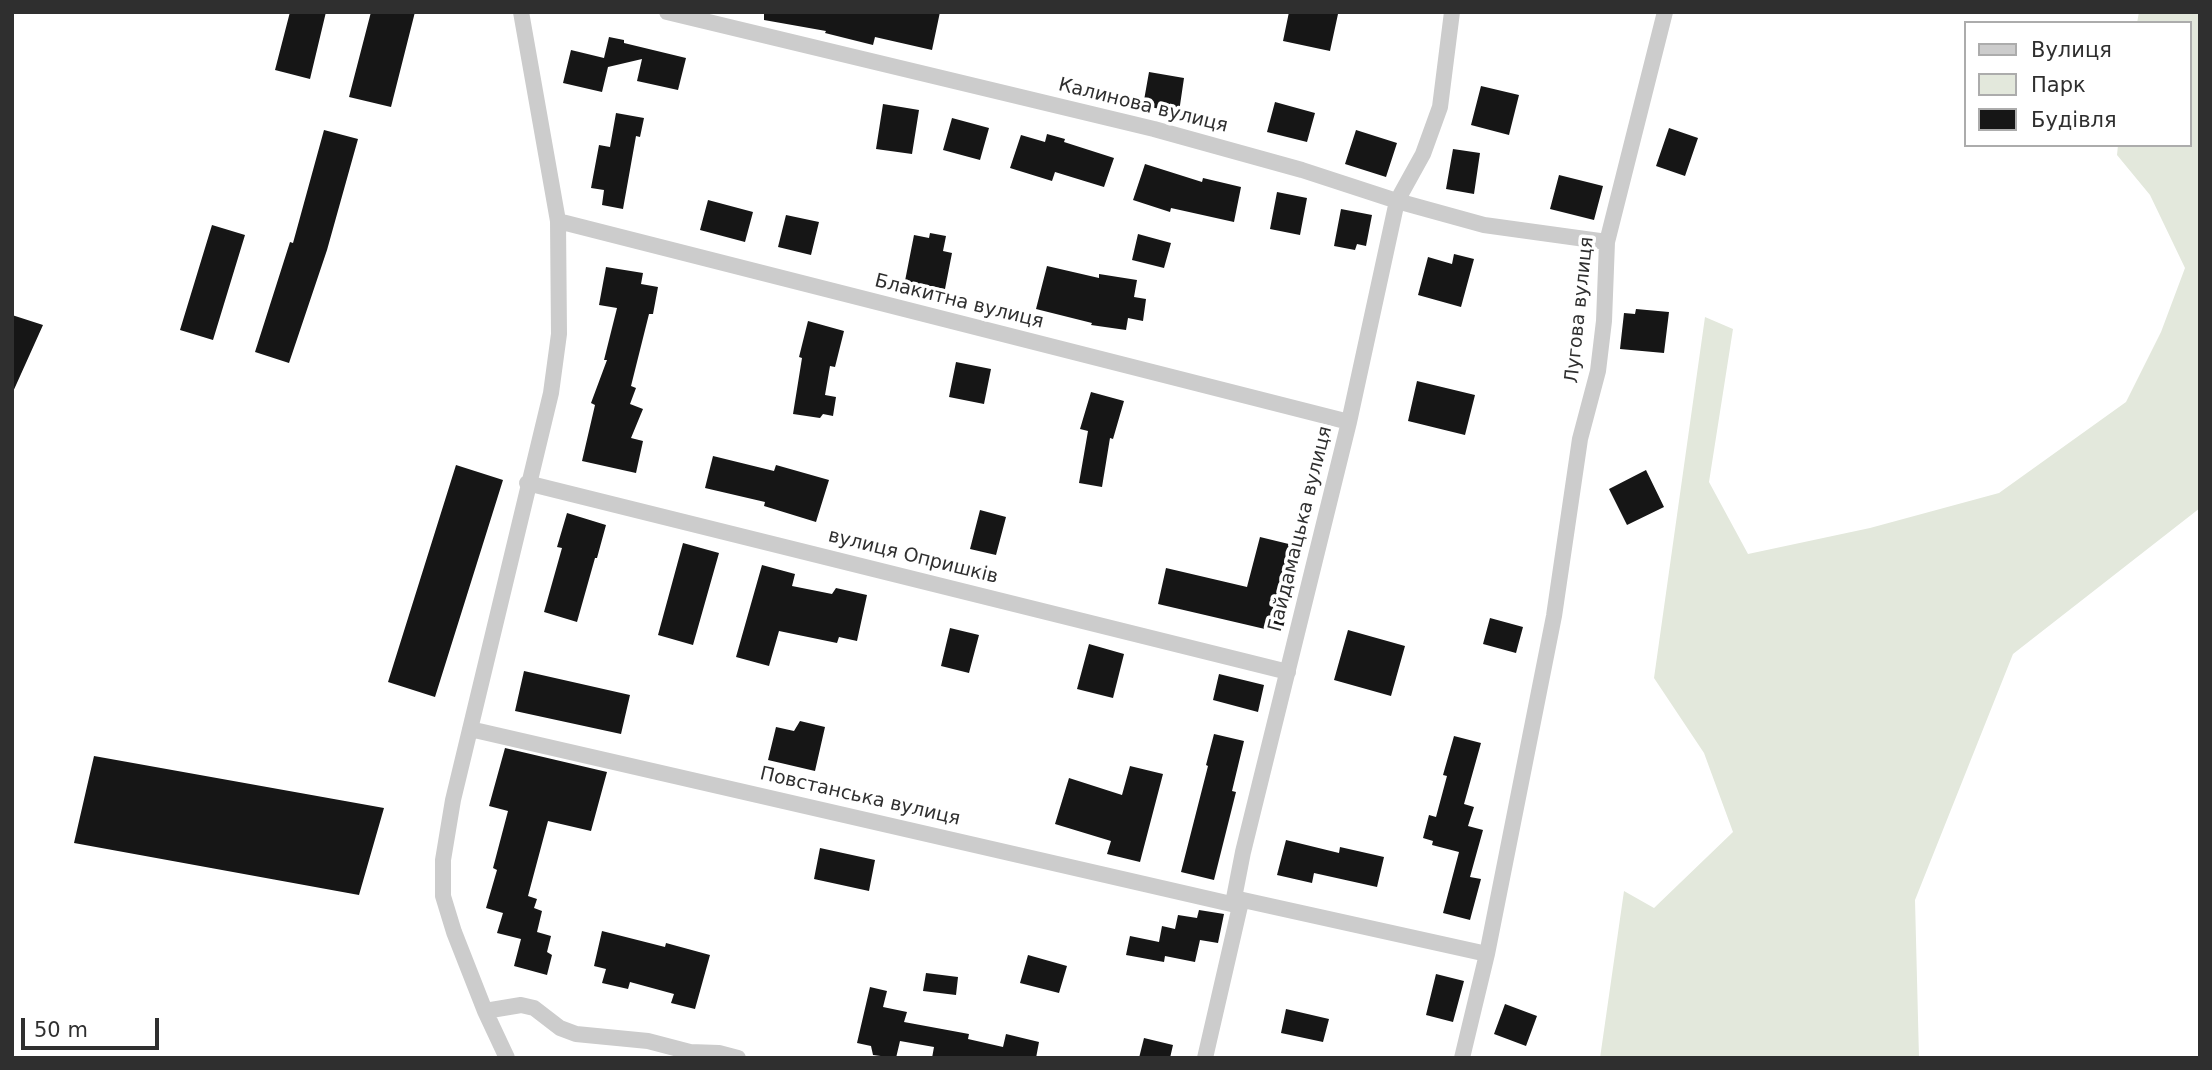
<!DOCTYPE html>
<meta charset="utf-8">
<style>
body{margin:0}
#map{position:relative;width:2212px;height:1070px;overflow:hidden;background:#fff;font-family:"DejaVu Sans",sans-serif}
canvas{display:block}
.frame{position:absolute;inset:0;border:14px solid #2f2f2f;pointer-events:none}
.legend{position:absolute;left:1964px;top:21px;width:228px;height:126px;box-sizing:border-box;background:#fff;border:2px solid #acacac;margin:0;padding:9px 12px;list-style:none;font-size:21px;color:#2f2f2f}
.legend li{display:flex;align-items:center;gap:14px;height:35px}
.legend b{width:35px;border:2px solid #acacac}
.scale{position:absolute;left:21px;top:1018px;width:138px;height:32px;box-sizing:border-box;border:4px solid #2f2f2f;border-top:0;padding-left:9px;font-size:21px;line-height:24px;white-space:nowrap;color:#2f2f2f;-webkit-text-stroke:5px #fff;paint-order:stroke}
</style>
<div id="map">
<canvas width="2212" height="1070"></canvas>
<div class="frame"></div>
<ul class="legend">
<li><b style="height:9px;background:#ccc"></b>Вулиця</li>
<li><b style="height:19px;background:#e3e8dc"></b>Парк</li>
<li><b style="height:19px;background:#161616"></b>Будівля</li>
</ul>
<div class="scale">50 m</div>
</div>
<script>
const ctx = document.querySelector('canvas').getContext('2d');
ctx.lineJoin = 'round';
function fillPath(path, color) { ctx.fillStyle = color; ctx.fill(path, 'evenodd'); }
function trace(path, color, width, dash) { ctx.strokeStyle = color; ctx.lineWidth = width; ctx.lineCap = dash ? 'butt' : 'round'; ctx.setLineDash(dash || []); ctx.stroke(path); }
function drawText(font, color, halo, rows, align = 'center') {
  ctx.font = font + ' "DejaVu Sans",sans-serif'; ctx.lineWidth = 7; ctx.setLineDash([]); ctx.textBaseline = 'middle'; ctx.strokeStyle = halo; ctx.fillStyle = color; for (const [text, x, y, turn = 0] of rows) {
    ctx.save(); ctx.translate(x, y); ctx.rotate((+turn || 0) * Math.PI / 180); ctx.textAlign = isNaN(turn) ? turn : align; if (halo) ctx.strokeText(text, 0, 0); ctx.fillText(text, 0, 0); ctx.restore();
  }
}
const green = new Path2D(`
 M 2139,12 L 2200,12 L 2200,508 L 2013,654 L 1915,900 L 1919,1058 L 1600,1058 L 1624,891 L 1654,908 L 1733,832 L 1704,753 L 1654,678 L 1705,317 L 1733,329 L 1709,482 L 1748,554 L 1870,528 L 1999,493 L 2126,402 L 2161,332 L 2185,268 L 2150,195 L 2117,155 L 2118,145 L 2189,145 L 2189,23 L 2137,23 Z`);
const building = new Path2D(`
 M 290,12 L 326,12 L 310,79 L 275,70 Z
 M 371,12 L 415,12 L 391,107 L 349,97 Z
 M 764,12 L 940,12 L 932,50 L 875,37 L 873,45 L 825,33 L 826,31 L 764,20 Z
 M 1289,12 L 1327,12 L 1338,14 L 1330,51 L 1283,41 Z
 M 609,37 L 624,40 L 624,43 L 686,58 L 678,90 L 637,81 L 642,59 L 608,67 L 602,92 L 563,83 L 571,50 L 604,58 Z
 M 1149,72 L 1184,78 L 1179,112 L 1143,106 Z
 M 1481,86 L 1519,95 L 1509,135 L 1471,125 Z
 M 1275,102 L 1315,113 L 1307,142 L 1267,132 Z
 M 883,104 L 919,110 L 912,154 L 876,149 Z
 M 616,113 L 644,118 L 640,137 L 636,136 L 623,209 L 602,205 L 604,190 L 591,188 L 599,145 L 610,147 Z
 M 952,118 L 989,128 L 980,160 L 943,150 Z
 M 1669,128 L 1698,138 L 1685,176 L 1656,166 Z
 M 324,130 L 358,139 L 327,250 L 289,363 L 255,352 L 290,242 L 293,243 Z
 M 1356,130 L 1397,143 L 1386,177 L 1345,164 Z
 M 1047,134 L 1065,139 L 1064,142 L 1114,158 L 1104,187 L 1055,172 L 1052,181 L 1010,168 L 1021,135 L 1045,142 Z
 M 1453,149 L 1480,153 L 1474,194 L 1446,189 Z
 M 1145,164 L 1202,182 L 1203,178 L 1241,187 L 1234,222 L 1171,208 L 1170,212 L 1133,200 Z
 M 1559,175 L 1603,186 L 1594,220 L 1550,209 Z
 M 1277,192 L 1307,198 L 1300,235 L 1270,229 Z
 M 708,200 L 753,212 L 745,242 L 700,230 Z
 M 1341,209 L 1372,215 L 1366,246 L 1357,244 L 1355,250 L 1334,246 Z
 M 786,215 L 819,222 L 811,255 L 778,247 Z
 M 212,225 L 245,235 L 213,340 L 180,330 Z
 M 930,233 L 946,236 L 943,251 L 952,253 L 945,289 L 905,281 L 914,235 L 929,238 Z
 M 1138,234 L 1171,243 L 1164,268 L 1132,260 Z
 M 1454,254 L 1474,259 L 1461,307 L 1418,295 L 1428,257 L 1452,264 Z
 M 1047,266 L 1099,278 L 1099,274 L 1137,280 L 1134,297 L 1146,299 L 1143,321 L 1128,318 L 1126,330 L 1091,325 L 1092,323 L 1036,309 Z
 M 606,267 L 643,273 L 641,284 L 658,287 L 653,314 L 649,314 L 631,386 L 636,388 L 630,404 L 643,409 L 631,438 L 643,441 L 636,473 L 582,461 L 595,405 L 591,403 L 607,360 L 604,360 L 617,308 L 599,305 Z
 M 1636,309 L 1669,312 L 1664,353 L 1620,349 L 1624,313 L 1635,314 Z
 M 12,315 L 43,325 L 12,394 Z
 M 808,321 L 844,331 L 835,367 L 830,366 L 825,395 L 836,397 L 833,416 L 823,414 L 820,418 L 793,414 L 802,358 L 799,357 Z
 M 956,362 L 991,369 L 984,404 L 949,397 Z
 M 1417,381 L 1475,395 L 1465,435 L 1408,421 Z
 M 1091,392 L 1124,401 L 1113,439 L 1110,438 L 1102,487 L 1079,483 L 1088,431 L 1080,429 Z
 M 713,456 L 774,471 L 776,465 L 829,480 L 816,522 L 764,506 L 765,502 L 705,488 Z
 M 456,465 L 503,480 L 435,697 L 388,682 Z
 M 1646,470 L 1664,507 L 1627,525 L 1609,489 Z
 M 980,510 L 1006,517 L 996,555 L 970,549 Z
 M 567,513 L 606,525 L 597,558 L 595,558 L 577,622 L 544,612 L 562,548 L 557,547 Z
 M 1260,537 L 1297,546 L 1284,596 L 1290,597 L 1282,633 L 1158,604 L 1166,568 L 1247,587 Z
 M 683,543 L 719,553 L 693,645 L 658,635 Z
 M 762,565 L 795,574 L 792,586 L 832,594 L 836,588 L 867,595 L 857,641 L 839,637 L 837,643 L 779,631 L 769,666 L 736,657 Z
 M 1490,618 L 1523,627 L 1516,653 L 1483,644 Z
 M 950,628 L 979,635 L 969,673 L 941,666 Z
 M 1348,630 L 1405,646 L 1391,696 L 1334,680 Z
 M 1089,644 L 1124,654 L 1113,698 L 1077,689 Z
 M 524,671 L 630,695 L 621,734 L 515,711 Z
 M 1219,674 L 1264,685 L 1258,712 L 1213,700 Z
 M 800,721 L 825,727 L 815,771 L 768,760 L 776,727 L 794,731 Z
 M 1214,734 L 1244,741 L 1232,791 L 1236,792 L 1214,880 L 1181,872 L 1208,766 L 1206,765 Z
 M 1454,736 L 1481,743 L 1464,804 L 1474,807 L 1468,826 L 1483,830 L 1470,877 L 1481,879 L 1470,920 L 1443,913 L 1459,852 L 1432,845 L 1433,841 L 1423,838 L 1429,815 L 1436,817 L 1447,776 L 1443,775 Z
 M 505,748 L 607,772 L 591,831 L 548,821 L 528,896 L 537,899 L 534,908 L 542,911 L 537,932 L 551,936 L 547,952 L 552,955 L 547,975 L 514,966 L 521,939 L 497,933 L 503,913 L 486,908 L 497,870 L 493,868 L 508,811 L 489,806 Z
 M 94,756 L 384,808 L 359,895 L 74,843 Z
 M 1130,766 L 1163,774 L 1140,862 L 1107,854 L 1111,841 L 1055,824 L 1069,778 L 1122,795 Z
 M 1286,840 L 1339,853 L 1340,847 L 1384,857 L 1377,887 L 1314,873 L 1312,883 L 1277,875 Z
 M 820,848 L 875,860 L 869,891 L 814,879 Z
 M 1199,910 L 1224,914 L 1218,943 L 1200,940 L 1195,962 L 1165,956 L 1164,962 L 1126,955 L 1130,936 L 1159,942 L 1162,926 L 1175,929 L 1178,915 L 1197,918 Z
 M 602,931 L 665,947 L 666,943 L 710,955 L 695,1009 L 671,1003 L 674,994 L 630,982 L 628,989 L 602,983 L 606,969 L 594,966 Z
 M 1028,955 L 1067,966 L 1059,993 L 1020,983 Z
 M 926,973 L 958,977 L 956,995 L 923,991 Z
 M 1436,974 L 1464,981 L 1453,1022 L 1426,1015 Z
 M 870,987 L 887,991 L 883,1007 L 907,1012 L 904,1022 L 969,1034 L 968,1039 L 1003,1047 L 1006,1034 L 1039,1042 L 1036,1058 L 932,1058 L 934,1047 L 900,1041 L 896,1058 L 873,1055 L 871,1046 L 857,1043 Z
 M 1505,1004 L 1537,1016 L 1526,1046 L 1494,1034 Z
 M 1286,1009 L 1329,1019 L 1323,1042 L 1281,1033 Z
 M 1144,1038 L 1173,1045 L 1170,1058 L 1139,1058 Z`);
const minor = new Path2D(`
 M 667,12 L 1154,129 L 1302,170 L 1397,201 L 1484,225 L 1607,242
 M 558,221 L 1349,422
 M 527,483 L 1288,672
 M 470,729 L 1240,906
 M 1234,898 L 1487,954 L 1554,616 L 1580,439 L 1598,371 L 1604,321 L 1607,242 L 1665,12
 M 485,1011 L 521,1005 L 534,1008 L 560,1028 L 576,1034 L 648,1041 L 690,1052 L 719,1053 L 738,1058
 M 507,1058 L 485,1011 L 454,932 L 443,896 L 443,860 L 453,800 L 551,393 L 559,334 L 558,221 L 521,12
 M 1205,1058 L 1240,906 L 1234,898 L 1243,852 L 1349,422 L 1397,201 L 1423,154 L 1440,107 L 1452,12
 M 1462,1058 L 1487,954`);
const streetNames = [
 ["Калинова вулиця",1143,106,14],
 ["Блакитна вулиця",959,302,14],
 ["Лугова вулиця",1580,310,-84],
 ["Гайдамацька вулиця",1301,529,-76],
 ["вулиця Опришків",913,557,14],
 ["Повстанська вулиця",860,797,13]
];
fillPath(green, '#e3e8dc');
fillPath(building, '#161616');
trace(minor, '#ccc', 16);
drawText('19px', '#2f2f2f', '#fff', streetNames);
</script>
